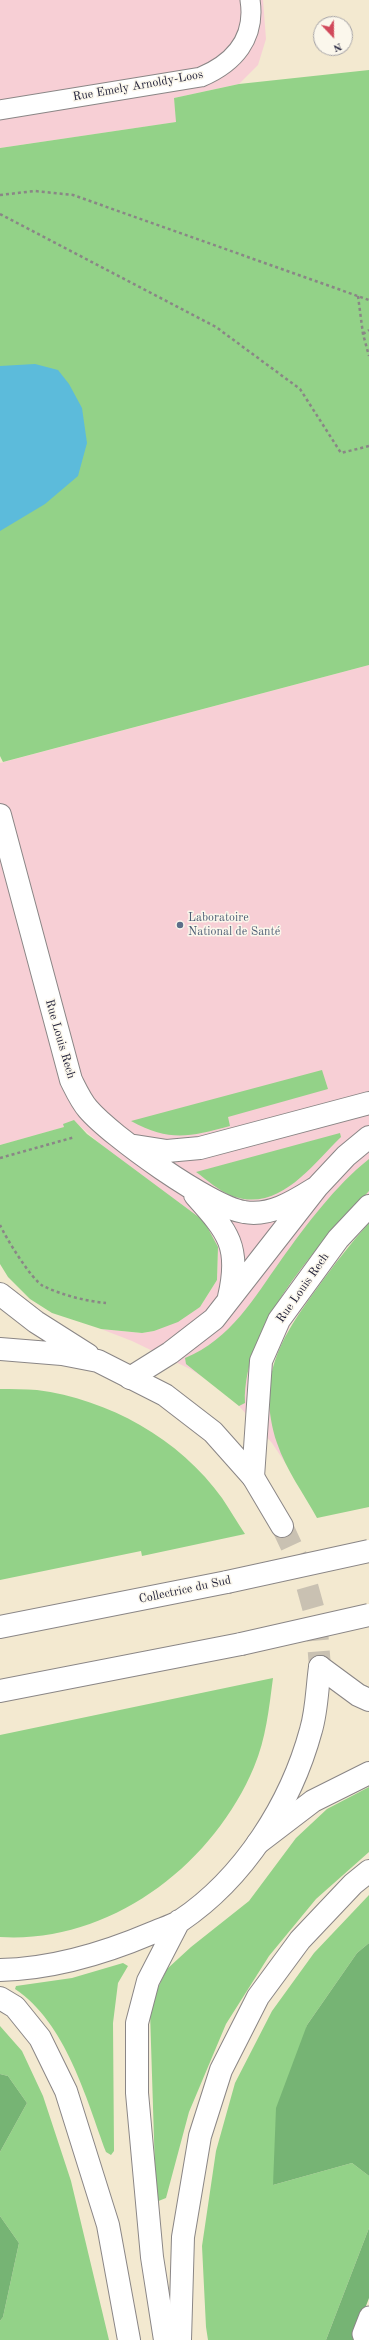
<!DOCTYPE html>
<meta charset="utf-8">
<style>
body{margin:0}
#map{position:relative;width:369px;height:2340px;overflow:hidden;background:#f3e9d0;font-family:"Old Standard TT",serif}
canvas{display:block}
.north{position:absolute;left:313px;top:16px;width:40px;height:40px;box-sizing:border-box;background:#fbf7ec;border:1px solid #a4a2a5;border-radius:50%;rotate:158deg;font-size:11px;font-weight:700;line-height:16px;text-align:center;color:#22223b}
.north::after{content:'';display:block;margin:auto;width:14px;height:18px;background:#d1495b;clip-path:polygon(50% 0,100% 100%,50% 72%,0 100%)}
</style>
<div id="map">
<canvas width="369" height="2340"></canvas>
<div class="north">N</div>
</div>
<script>
const ctx = document.querySelector('canvas').getContext('2d');
ctx.lineJoin = 'round';
function fillPath(path, color) { ctx.fillStyle = color; ctx.fill(path, 'evenodd'); }
function trace(path, color, width, dash) { ctx.strokeStyle = color; ctx.lineWidth = width; ctx.lineCap = dash ? 'butt' : 'round'; ctx.setLineDash(dash || []); ctx.stroke(path); }
function drawText(font, color, halo, rows, align = 'center') {
  ctx.font = font + ' "Old Standard TT",serif'; ctx.lineWidth = 3; ctx.setLineDash([]); ctx.textBaseline = 'middle'; ctx.strokeStyle = halo; ctx.fillStyle = color; for (const [text, x, y, turn = 0] of rows) {
    ctx.save(); ctx.translate(x, y); ctx.rotate((+turn || 0) * Math.PI / 180); ctx.textAlign = isNaN(turn) ? turn : align; if (halo) ctx.strokeText(text, 0, 0); ctx.fillText(text, 0, 0); ctx.restore();
  }
}
const built = new Path2D(`
 M 0,0 L 263,0 L 266,39 L 258,65 L 239,84 L 174,98 L 177,122 L 0,148 Z
 M 369,665 L 369,1223 L 348,1246 L 290,1326 L 273,1364 L 278,1444 L 286,1464 L 272,1443 L 239,1406 L 214,1384 L 190,1369 L 132,1341 L 101,1329 L 142,1333 L 154,1331 L 200,1307 L 217,1280 L 218,1247 L 74,1121 L 65,1127 L 0,1145 L 0,763 Z`);
const green = new Path2D(`
 M 369,70 L 369,665 L 3,762 L 0,756 L 0,148 L 176,122 L 174,98 L 239,84 Z
 M 322,1070 L 328,1089 L 228,1117 L 230,1126 C 189,1137 170,1142 131,1121 Z
 M 74,1120 L 87,1134 L 204,1221 L 218,1247 L 217,1280 L 200,1307 L 178,1322 L 154,1331 L 142,1333 L 101,1329 L 52,1313 L 30,1299 L 8,1277 L 0,1264 L 0,1145 L 64,1127 L 63,1124 Z
 M 340,1133 L 341,1137 C 311,1166 279,1213 232,1196 C 219,1191 207,1180 196,1172 Z
 M 369,1159 L 369,1191 C 319,1245 243,1324 245,1403 L 239,1406 L 186,1364 L 185,1358 C 231,1339 254,1298 281,1260 C 307,1224 335,1186 369,1159 Z
 M 369,1223 L 369,1507 L 317,1518 C 304,1494 286,1470 277,1443 C 256,1377 280,1339 318,1287 C 334,1265 350,1244 369,1223 Z
 M 0,1389 C 12,1389 25,1389 37,1390 C 108,1399 180,1439 222,1498 C 230,1510 237,1522 245,1534 L 142,1556 L 141,1551 L 0,1580 Z
 M 273,1678 C 269,1708 266,1739 254,1767 C 213,1865 110,1944 0,1937 L 0,1735 Z
 M 369,1787 L 369,1852 L 316,1899 L 269,1956 L 226,2024 L 189,2112 L 166,2198 L 156,2202 L 150,2012 L 157,1990 L 167,1969 L 191,1947 L 249,1901 L 296,1838 L 327,1809 Z
 M 369,1895 L 369,1943 L 357,1953 L 307,2025 L 273,2185 L 352,2163 L 369,2176 L 369,2228 L 326,2340 L 208,2340 L 206,2327 L 202,2246 L 216,2151 L 235,2083 L 272,2011 L 314,1953 Z
 M 123,1963 L 128,1966 L 118,1983 L 113,2023 L 114,2151 L 111,2155 L 106,2152 C 86,2098 66,2023 15,1989 L 16,1986 L 72,1978 Z
 M 0,2026 L 22,2051 L 43,2096 L 71,2181 L 109,2340 L 0,2340 L 0,2321 L 3,2317 L 19,2243 L 0,2216 L 0,2152 L 27,2103 L 8,2076 L 0,2074 Z`);
const forest = new Path2D(`
 M 369,1943 L 369,2176 L 352,2163 L 273,2185 L 276,2108 L 307,2025 L 357,1953 Z
 M 0,2074 L 8,2076 L 27,2103 L 0,2152 Z
 M 0,2216 L 19,2243 L 3,2317 L 0,2321 Z
 M 369,2228 L 369,2298 L 353,2340 L 326,2340 Z`);
const water = new Path2D(`
 M 35,364 L 58,370 L 69,384 L 82,408 L 87,443 L 78,476 L 45,504 L 0,531 L 0,366 Z`);
const primaryTunnel = new Path2D(`
 M 282,1526 L 303,1571 L 316,1618 L 320,1667`);
const path = new Path2D(`
 M 0,195 L 35,191 L 73,195 L 369,300
 M 0,214 L 216,327 L 300,389 L 341,453 L 369,446
 M 358,296 L 363,334 L 369,356
 M 363,334 L 369,330
 M 0,1158 L 75,1137
 M 0,1225 C 6,1238 31,1279 43,1286 C 62,1295 85,1301 106,1303`);
const service = new Path2D(`
 M 0,110 L 201,77 C 234,63 256,38 250,0
 M 364,2340 L 362,2334 L 369,2316`);
const minor = new Path2D(`
 M 0,815 L 71,1080 C 76,1090 81,1101 88,1109 C 111,1136 210,1207 244,1212 C 271,1217 296,1200 317,1187
 M 135,1146 L 167,1151 L 200,1148 L 369,1103
 M 195,1195 C 228,1232 241,1246 229,1297
 M 130,1378 L 170,1353 L 214,1319 L 317,1187 L 346,1156 L 369,1137
 M 253,1477 L 261,1361 L 279,1320 L 338,1239 L 369,1206`);
const primary = new Path2D(`
 M 0,1294 L 36,1322 L 88,1355
 M 0,1349 L 62,1354 L 98,1361 L 165,1395 L 213,1432 L 253,1477 L 282,1526
 M 0,1970 C 52,1969 105,1953 152,1933 C 161,1929 172,1926 180,1921 C 244,1878 291,1804 311,1730 C 317,1710 317,1688 320,1667
 M 0,1998 L 15,2007 L 40,2038 L 66,2091 L 108,2225 L 129,2340
 M 165,2340 L 152,2257 L 137,2093 L 137,2023 L 148,1981 L 179,1921`);
const motorway = new Path2D(`
 M 0,1627 L 227,1582
 M 320,1667 L 358,1695 L 369,1700
 M 0,1691 L 241,1644
 M 258,1843 L 313,1801 L 369,1773
 M 180,2340 L 183,2237 L 200,2136 L 221,2070 L 258,1997 L 300,1940 L 353,1884 L 369,1871`);
const motorwayBridge = new Path2D(`
 M 227,1582 L 369,1551
 M 241,1644 L 369,1615`);
const markers = [
 [180,925,4,"#5c6f8a"]
];
const streetNames = [
 ["Rue Emely Arnoldy-Loos",138,86,-10],
 ["Rue Louis Rech",60,1039,74],
 ["Rue Louis Rech",303,1288,-55],
 ["Collectrice du Sud",185,1590,-12]
];
const serviceNames = [
 ["Laboratoire",188,918],
 ["National de Santé",188,932]
];
fillPath(built, '#f7cfd5');
fillPath(green, '#93d288');
fillPath(forest, '#76b474');
fillPath(water, '#5cbbdb');
trace(primaryTunnel, '#c9c1b2', 22, [22, 11]);
trace(service, '#8a8686', 21);
trace(minor, '#8a8686', 24);
trace(primary, '#8a8686', 24);
trace(motorway, '#8a8686', 24);
trace(path, '#8a8686', 2.5, [3, 3]);
trace(service, '#fff', 19);
trace(minor, '#fff', 22);
trace(primary, '#fff', 22);
trace(motorway, '#fff', 22);
trace(motorwayBridge, '#8a8686', 24, []);
trace(motorwayBridge, '#fff', 22);
for (const [x, y, r, color] of markers) { const dot = new Path2D(); dot.arc(x, y, r, 0, 2 * Math.PI); ctx.fillStyle = color; ctx.fill(dot); trace(dot, '#fbf7ec', 1.5); }
drawText('12px', '#22223b', '#fbf7ec', streetNames);
drawText('12px', '#4e5e75', '#fbf7ec', serviceNames, 'left');
</script>
